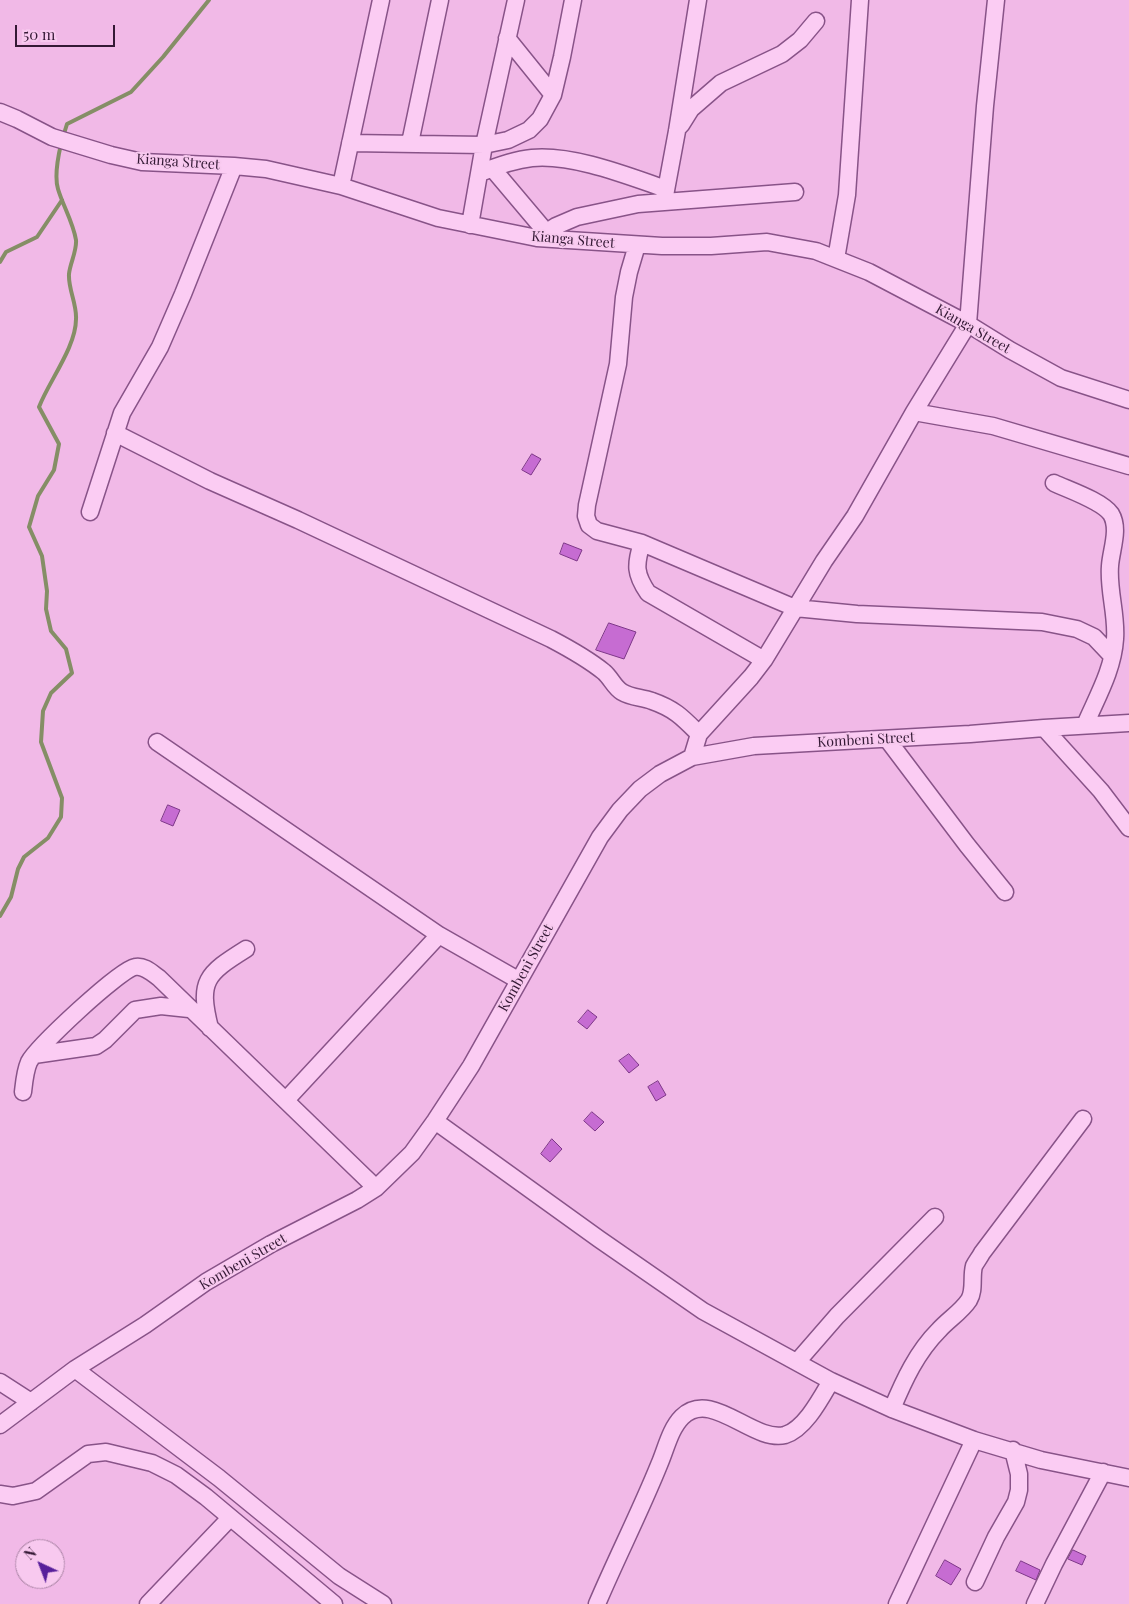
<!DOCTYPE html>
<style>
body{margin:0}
#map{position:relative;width:1129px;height:1604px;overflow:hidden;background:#f1b9e7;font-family:"Playfair Display",serif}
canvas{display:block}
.north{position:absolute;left:15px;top:1539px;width:50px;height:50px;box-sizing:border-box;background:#f8c9ef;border:1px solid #aa83a5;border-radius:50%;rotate:317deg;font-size:14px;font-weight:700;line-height:20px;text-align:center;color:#341935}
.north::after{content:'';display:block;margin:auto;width:18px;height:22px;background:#581f9b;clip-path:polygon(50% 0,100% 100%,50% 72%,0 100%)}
.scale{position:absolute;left:15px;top:25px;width:100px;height:22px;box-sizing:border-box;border:2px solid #341935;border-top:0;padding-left:6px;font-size:15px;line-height:18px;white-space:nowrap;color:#341935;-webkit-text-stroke:4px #f8c9ef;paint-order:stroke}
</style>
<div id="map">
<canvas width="1129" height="1604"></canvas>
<div class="north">N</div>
<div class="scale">50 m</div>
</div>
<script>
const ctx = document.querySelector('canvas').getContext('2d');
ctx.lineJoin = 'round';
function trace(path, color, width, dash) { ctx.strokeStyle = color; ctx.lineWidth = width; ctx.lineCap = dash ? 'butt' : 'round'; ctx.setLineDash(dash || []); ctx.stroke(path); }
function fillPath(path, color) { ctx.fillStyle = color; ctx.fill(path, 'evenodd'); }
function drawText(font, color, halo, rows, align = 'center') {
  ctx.font = font + ' "Playfair Display",serif'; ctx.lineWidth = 4; ctx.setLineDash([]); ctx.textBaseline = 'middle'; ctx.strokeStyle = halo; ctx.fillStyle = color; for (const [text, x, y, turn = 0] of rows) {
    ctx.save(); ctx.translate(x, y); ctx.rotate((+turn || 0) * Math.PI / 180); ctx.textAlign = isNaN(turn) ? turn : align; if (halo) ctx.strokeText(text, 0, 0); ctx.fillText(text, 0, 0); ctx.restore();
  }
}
const stream = new Path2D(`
 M 63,137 L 67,124 L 131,92 L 163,57 L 209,0
 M 0,262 L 6,252 L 37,237 L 62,200
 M 0,916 L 11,897 L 18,869 L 24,857 L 48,838 L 61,817 L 62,798 L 41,742 L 43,711 L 51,693 L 72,673 L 66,649 L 51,631 L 46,609 L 47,591 L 42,556 L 29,527 L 38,496 L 54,470 L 59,444 L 39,407 C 49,381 76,347 76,319 C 77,304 68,289 69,274 C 70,263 77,251 76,240 C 73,222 63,206 58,189 C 54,176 58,157 61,144`);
const building = new Path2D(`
 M 532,454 L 541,459 L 531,475 L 522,470 Z
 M 564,543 L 582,550 L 577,561 L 560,554 Z
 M 609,623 L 636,632 L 624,659 L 596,650 Z
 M 168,805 L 180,810 L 173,826 L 161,821 Z
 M 588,1010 L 597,1017 L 587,1029 L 578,1022 Z
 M 629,1054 L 639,1065 L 629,1073 L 619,1061 Z
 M 658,1081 L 666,1095 L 656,1101 L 648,1087 Z
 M 592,1112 L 604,1122 L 595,1131 L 584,1121 Z
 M 552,1139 L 562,1149 L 550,1162 L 541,1154 Z
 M 1073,1550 L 1086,1556 L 1082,1565 L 1068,1559 Z
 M 945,1560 L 961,1569 L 951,1585 L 936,1576 Z
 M 1021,1561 L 1040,1570 L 1036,1580 L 1016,1571 Z`);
const minor = new Path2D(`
 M 507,38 L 553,95
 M 0,112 L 17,119 L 52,137 L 111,155 L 142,162 L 234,166 L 266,169 L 341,186 L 438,218 L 537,238 L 662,246 L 711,246 L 767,242 L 816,251 L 869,272 L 968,324 L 1010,350 L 1061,378 L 1129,400
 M 681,125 L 691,109 L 721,83 L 782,54 L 800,40 L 816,21
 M 350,143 L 484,145 L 508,140 L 529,130 L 540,119 L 553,95 L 562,57 L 573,0
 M 410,143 L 440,0
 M 492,168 L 546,232
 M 480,173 C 497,166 513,160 532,158 C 573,154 628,176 666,189
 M 341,186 L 381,0
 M 664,201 L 677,131 L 698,0
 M 470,225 L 484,145 L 516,0
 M 537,238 L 556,226 L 577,217 L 638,204 L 795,192
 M 637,245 L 629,272 L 624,297 L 618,364 L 587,505 L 586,516 L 589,525 L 597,531 L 642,543 L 795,608 L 857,614 L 1042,622 L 1077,629 L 1094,637 L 1112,656
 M 836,259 L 847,195 L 860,0
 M 914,412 L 993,426 L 1129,466
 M 115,433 L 210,481 L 298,520 L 551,639 C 570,649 588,659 604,672 C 611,678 614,687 622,692 C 632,698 642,697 652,701 C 675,709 683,718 699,734
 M 1054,483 C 1069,490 1102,501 1111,514 C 1120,529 1111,550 1110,566 C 1108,590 1117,615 1115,639 C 1113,670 1097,697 1085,725
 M 90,512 L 122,413 L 160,347 L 183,294 L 234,166
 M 642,543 C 635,565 635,574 648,593 L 764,660
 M 1044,728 L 1101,791 L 1129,828
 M 887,739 L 967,845 L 1005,892
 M 157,742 L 439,935 L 518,980
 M 692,757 L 699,734 L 751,677 L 764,660 L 824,561 L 855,516 L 914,412 L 968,324 L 985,106 L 996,0
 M 210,1028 C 198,981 206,974 246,949
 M 34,1055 L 96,1046 L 105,1040 L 135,1010 L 161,1006 L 189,1009
 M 23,1092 C 24,1083 25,1071 29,1062 C 37,1047 119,970 135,967 C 144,965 152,973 159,978 L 376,1188
 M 286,1100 L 439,935
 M 435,1121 L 599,1239 L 703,1311 L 831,1381 L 892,1409 L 974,1440 L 1041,1460 L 1129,1478
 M 797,1362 L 837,1316 L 935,1217
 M 75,1369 L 219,1478 L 339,1576 L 383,1604
 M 0,1382 L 31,1402
 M 892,1409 C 904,1380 917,1352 939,1330 C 949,1319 961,1312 969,1300 C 975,1290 971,1277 974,1266 C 976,1262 980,1257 982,1253 L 1083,1119
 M 0,1425 L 75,1369 L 145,1325 L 206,1282 L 271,1244 L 357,1200 L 376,1188 L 412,1153 L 435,1121 L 471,1066 L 600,837 L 620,810 L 640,789 L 660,774 L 692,757 L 754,746 L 970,734 L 1044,728 L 1129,723
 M 0,1494 L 13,1496 L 36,1491 L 88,1454 L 106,1452 L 152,1463 L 176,1475 L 206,1497 L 334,1604
 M 975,1582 L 996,1537 L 1016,1502 L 1019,1490 L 1019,1474 L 1013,1450
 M 148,1604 L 230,1518
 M 597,1604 C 617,1557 640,1512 659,1465 C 666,1449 670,1429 682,1417 C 711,1388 753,1443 785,1435 C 805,1429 821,1398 831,1381
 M 897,1604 L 974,1440
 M 1035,1604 L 1054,1564 L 1103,1472`);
const streetNames = [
 ["Kianga Street",178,162,4],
 ["Kianga Street",573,240,5],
 ["Kianga Street",973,329,30],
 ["Kombeni Street",866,740,-3],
 ["Kombeni Street",526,968,-61],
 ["Kombeni Street",243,1262,-30]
];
trace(stream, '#858e66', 4);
fillPath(building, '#c66cd2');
trace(building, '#7d3788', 1);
trace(minor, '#885388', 19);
trace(minor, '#fbccf3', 16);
drawText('14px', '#341935', '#f8c9ef', streetNames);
</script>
